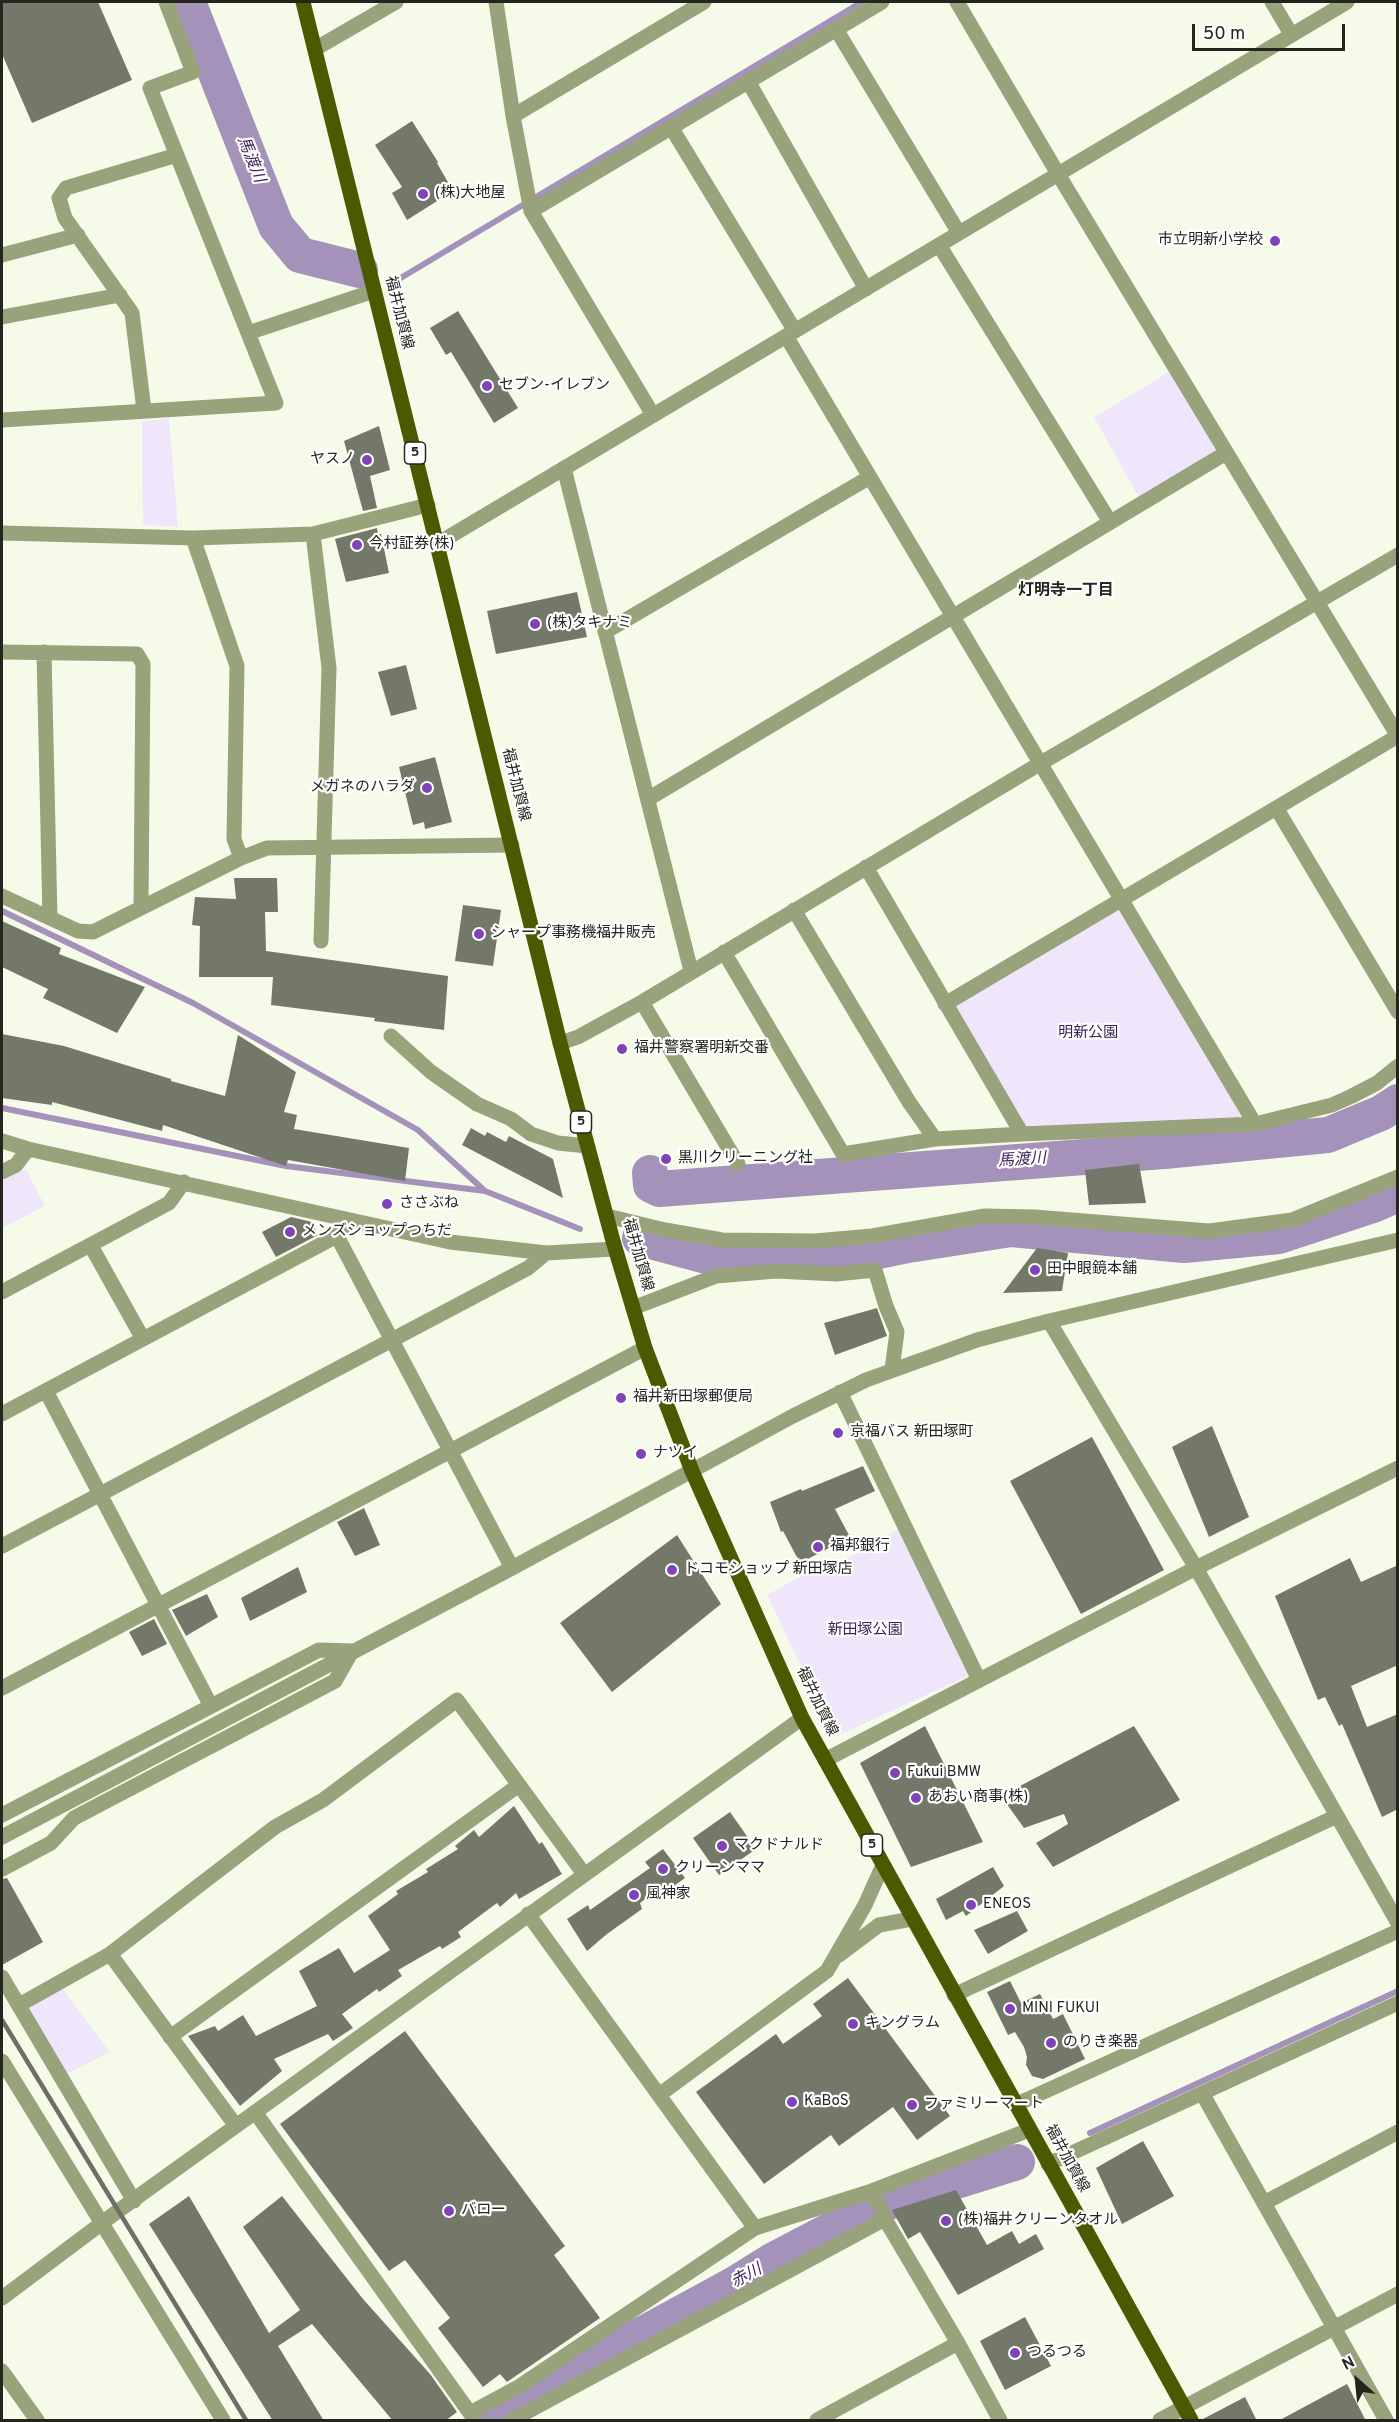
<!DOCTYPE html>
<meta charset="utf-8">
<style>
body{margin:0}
#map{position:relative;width:1399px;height:2422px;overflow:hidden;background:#f6fbe9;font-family:Overpass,sans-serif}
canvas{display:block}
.frame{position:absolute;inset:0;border:3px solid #24251f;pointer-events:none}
.north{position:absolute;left:1327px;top:2350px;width:60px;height:60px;-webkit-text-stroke:4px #fff;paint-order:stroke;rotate:333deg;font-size:16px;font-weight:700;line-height:24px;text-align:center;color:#24251f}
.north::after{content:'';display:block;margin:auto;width:21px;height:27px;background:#24251f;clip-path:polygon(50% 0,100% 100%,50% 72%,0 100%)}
.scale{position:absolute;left:1192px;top:24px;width:153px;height:27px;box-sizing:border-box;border:3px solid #24251f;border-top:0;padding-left:8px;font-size:18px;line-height:21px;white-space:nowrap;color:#24251f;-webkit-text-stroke:4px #fff;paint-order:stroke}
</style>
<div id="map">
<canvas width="1399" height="2422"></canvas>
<div class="frame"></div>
<div class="north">N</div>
<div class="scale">50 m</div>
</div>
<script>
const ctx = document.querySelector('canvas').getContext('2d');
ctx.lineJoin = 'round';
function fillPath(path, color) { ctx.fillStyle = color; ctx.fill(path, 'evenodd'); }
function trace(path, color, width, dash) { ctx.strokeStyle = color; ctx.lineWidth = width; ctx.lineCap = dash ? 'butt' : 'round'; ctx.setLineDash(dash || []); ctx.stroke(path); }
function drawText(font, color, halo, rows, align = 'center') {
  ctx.font = font + ' Overpass,"Noto Sans JP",sans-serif'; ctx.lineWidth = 4.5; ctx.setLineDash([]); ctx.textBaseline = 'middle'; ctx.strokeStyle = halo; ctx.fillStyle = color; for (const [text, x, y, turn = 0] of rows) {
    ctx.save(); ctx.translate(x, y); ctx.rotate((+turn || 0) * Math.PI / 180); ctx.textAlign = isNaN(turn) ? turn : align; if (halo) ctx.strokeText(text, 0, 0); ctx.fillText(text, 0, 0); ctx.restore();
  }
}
const green = new Path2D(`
 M 1169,372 L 1226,453 L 1142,503 L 1094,417 Z
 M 169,418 L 178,527 L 143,525 L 142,422 Z
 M 1122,900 L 1255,1124 L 1022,1134 L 945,1004 Z
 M 26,1169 L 45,1206 L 2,1228 L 2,1181 Z
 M 899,1529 L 968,1676 L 835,1737 L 767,1595 L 807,1573 L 854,1555 Z
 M 58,1983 L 110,2052 L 61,2077 L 19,2005 Z`);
const stream = new Path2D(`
 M 399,279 L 862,2
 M 2,911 L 193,1003 L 418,1130 L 485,1191 L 580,1229
 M 2,1108 L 286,1166 L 485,1191
 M 1090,2133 L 1398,1991`);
const river = new Path2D(`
 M 188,2 L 276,226 L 300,255 L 360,270
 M 650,1173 L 651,1185 L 659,1189 L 1164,1151 L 1328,1135 L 1381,1113 L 1398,1102
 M 640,1238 L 703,1255 L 836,1260 L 908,1245 L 1011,1229 L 1184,1245 L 1279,1236 L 1373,1205 L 1398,1194
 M 489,2418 L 735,2284 L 772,2261 L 879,2205 L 1017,2162`);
const building = new Path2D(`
 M 2,2 L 98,2 L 132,80 L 32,123 L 2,54 Z
 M 412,121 L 438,162 L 437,163 L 453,191 L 407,220 L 392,193 L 402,187 L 375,145 Z
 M 458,311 L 518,408 L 494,423 L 451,352 L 446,355 L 430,328 Z
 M 379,426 L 390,470 L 370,476 L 377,508 L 363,511 L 344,441 Z
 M 377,528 L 378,534 L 381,534 L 389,573 L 346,582 L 335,539 Z
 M 577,592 L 587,637 L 496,654 L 487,611 Z
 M 406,665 L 417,709 L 391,716 L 378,672 Z
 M 435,757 L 452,822 L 425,829 L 424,822 L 413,825 L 399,767 Z
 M 234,878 L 277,878 L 278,912 L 265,912 L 266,951 L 448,976 L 444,1030 L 374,1021 L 375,1018 L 271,1005 L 273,977 L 199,977 L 200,926 L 192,925 L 195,897 L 236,899 Z
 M 463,905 L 501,910 L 493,966 L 455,961 Z
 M 2,921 L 61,948 L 59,954 L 145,987 L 117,1033 L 43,998 L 48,989 L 2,967 Z
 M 2,1034 L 64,1046 L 171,1079 L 171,1081 L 225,1096 L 238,1035 L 296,1072 L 284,1112 L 297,1115 L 294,1129 L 409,1148 L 405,1181 L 288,1160 L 286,1166 L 163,1125 L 162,1131 L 52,1102 L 52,1105 L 2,1098 Z
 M 471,1128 L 485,1136 L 487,1132 L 506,1142 L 509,1136 L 553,1159 L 563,1198 L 462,1145 Z
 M 1139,1164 L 1146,1203 L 1089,1205 L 1085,1170 Z
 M 291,1217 L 312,1222 L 318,1235 L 276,1257 L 262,1232 Z
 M 1037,1248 L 1068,1253 L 1062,1291 L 1003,1293 Z
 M 877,1308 L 887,1336 L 835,1355 L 824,1323 Z
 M 1212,1426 L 1249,1517 L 1209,1537 L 1172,1447 Z
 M 1092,1437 L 1164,1570 L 1081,1614 L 1010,1481 Z
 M 863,1466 L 875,1491 L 835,1509 L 850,1537 L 800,1563 L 783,1531 L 781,1532 L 770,1502 L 801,1489 L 802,1491 Z
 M 364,1508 L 380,1545 L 355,1556 L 337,1522 Z
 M 677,1535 L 721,1604 L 612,1692 L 560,1623 Z
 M 1350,1558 L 1361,1582 L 1398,1565 L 1398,1665 L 1351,1686 L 1367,1727 L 1398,1714 L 1398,1809 L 1382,1817 L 1342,1724 L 1339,1726 L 1325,1697 L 1318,1700 L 1275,1596 Z
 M 298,1567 L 307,1592 L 250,1621 L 241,1598 Z
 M 207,1594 L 218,1617 L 186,1636 L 172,1610 Z
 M 154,1619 L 167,1644 L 142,1656 L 129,1632 Z
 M 925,1726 L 983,1842 L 911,1867 L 860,1763 Z
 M 1134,1726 L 1180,1800 L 1053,1867 L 1036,1843 L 1068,1824 L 1064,1814 L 1024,1828 L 1001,1796 Z
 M 514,1806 L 539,1844 L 542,1842 L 562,1874 L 519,1899 L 516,1893 L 500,1907 L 497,1903 L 458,1932 L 461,1937 L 442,1949 L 440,1946 L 398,1970 L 402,1976 L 379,1992 L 377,1989 L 342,2014 L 353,2028 L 333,2041 L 328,2034 L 274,2059 L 282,2071 L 240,2106 L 188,2036 L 215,2026 L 218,2031 L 243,2015 L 256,2036 L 317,2006 L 299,1971 L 339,1948 L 354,1973 L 390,1950 L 368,1916 L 398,1894 L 396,1891 L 428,1872 L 426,1869 L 458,1849 L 455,1846 L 474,1830 L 479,1837 Z
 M 730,1812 L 756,1849 L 719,1875 L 693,1838 Z
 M 663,1849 L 685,1878 L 667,1891 L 663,1886 L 640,1903 L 642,1909 L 607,1934 L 587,1951 L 567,1919 L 588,1905 L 590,1910 L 650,1868 L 645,1862 Z
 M 993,1867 L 1004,1886 L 966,1916 L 963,1911 L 946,1920 L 936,1899 Z
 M 7,1878 L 43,1942 L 2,1965 L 2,1879 Z
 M 1017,1911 L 1028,1931 L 988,1954 L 974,1930 Z
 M 848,1978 L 950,2116 L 917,2140 L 893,2107 L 839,2146 L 831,2135 L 764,2184 L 696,2092 L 776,2034 L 783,2044 L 822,2016 L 813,2004 Z
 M 1010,1981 L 1021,2003 L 1040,1994 L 1053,2019 L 1063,2014 L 1085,2059 L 1043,2079 L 1032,2076 L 1026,2065 L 1027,2057 L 1024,2047 L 1015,2032 L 1008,2035 L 987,1992 Z
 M 405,2031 L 565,2246 L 554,2255 L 600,2318 L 507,2382 L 500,2374 L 483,2387 L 438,2328 L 450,2318 L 405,2260 L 389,2271 L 280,2124 Z
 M 1143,2141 L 1174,2196 L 1122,2224 L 1096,2168 Z
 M 956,2190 L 987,2245 L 1012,2231 L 1019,2244 L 1036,2234 L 1044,2249 L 958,2295 L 920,2232 L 908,2239 L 892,2210 Z
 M 189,2196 L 269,2333 L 300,2310 L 243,2227 L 282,2196 L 363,2299 L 430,2374 L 457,2412 L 445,2421 L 393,2421 L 312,2324 L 278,2346 L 324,2421 L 273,2421 L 149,2224 Z
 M 1025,2317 L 1051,2366 L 1005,2390 L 980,2341 Z
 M 1347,2384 L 1366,2421 L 1278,2421 Z
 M 1245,2397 L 1257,2421 L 1201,2421 L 1201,2420 Z`);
const minor = new Path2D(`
 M 496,2 L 513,116 L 531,211 L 653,415
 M 957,2 L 1058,174 L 1398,736
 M 1272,2 L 1291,34
 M 836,29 L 959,233
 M 315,49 L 396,2
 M 748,81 L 866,289
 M 513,116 L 704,2
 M 671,127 L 795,331
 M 531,211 L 882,2
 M 939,245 L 1110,522
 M 2,255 L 78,235
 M 2,317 L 120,295
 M 248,333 L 374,291
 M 786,336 L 1255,1124
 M 144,410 L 132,313 L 65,218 L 59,198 L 66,188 L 177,155
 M 2,420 L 276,403 L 150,88 L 193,72 L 166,2
 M 564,468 L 691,971
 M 2,533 L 193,538 L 313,534 L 428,505
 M 313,534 L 329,668 L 321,941
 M 193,538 L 237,666 L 234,839 L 241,858
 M 437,544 L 1347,2
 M 605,632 L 870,477
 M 2,652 L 137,654 L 143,664 L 141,908
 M 44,652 L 50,918
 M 648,799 L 1226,453
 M 1277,809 L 1398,1012
 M 866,867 L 1022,1134 L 1255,1124 L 1332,1105 L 1352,1096 L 1377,1083 L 1398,1066
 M 2,896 L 78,931 L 93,932 L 241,858 L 267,848 L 512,845
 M 794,910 L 909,1102 L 935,1139
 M 724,952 L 843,1154 L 935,1139 L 1022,1134
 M 642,1002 L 738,1164
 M 945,1004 L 1398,736
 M 391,1036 L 431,1072 L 477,1104 L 511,1119 L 531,1134 L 558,1143 L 587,1146
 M 560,1043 L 578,1037 L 642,1002 L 1041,763 L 1398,555
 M 2,1141 L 28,1149 L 450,1242 L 546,1253 L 615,1249
 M 2,1172 L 16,1165 L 28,1149
 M 607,1216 L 665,1230 L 722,1240 L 815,1241 L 872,1236 L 985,1216 L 1034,1217 L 1209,1231 L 1292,1220 L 1398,1177
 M 337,1236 L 512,1568
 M 91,1246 L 143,1339
 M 2,1292 L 169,1203 L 184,1182
 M 633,1308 L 716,1276 L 776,1271 L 836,1274 L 875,1270 L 886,1306 L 897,1332 L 892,1369
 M 1049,1321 L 1196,1568 L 1398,1923
 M 46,1391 L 211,1706
 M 840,1392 L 979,1680
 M 2,1414 L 337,1236 L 348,1220
 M 2,1546 L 528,1268 L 546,1253
 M 2,1688 L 645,1348
 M 825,1760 L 1196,1568 L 1398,1468
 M 2,1815 L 319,1650 L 352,1651 L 335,1681 L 74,1818 L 51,1843 L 2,1869
 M 2,1837 L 512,1568 L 793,1416 L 866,1380 L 977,1340 L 1049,1321 L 1398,1240
 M 528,1914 L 755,2228 L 869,2192
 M 110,1954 L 236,2126
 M 839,1955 L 879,1925 L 912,1919
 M 2,1977 L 134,2201
 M 954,1995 L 1337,1816
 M 19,2005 L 110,1954 L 275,1827 L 323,1800 L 457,1700 L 584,1874
 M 170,2037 L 519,1785
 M 2,2061 L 223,2420
 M 1202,2093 L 1386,2420
 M 659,2095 L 827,1971 L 865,1905 L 883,1865
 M 1015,2105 L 1398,1931
 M 255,2112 L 475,2420
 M 1048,2164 L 1398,2003
 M 1264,2203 L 1398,2132
 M 885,2219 L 879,2205 L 869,2192 L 1029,2130
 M 2,2298 L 118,2211 L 802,1718
 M 2,2371 L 37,2420
 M 470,2413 L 520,2386 L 755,2228
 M 512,2420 L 885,2219 L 958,2343 L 1000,2420
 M 817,2420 L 958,2343
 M 1160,2420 L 1398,2294`);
const major = new Path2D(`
 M 303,2 L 560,1043 L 613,1241 L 645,1348 L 692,1471 L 802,1718 L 1191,2420`);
const rail = new Path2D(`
 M 2,2020 L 246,2420`);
const markers = [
 [423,194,6,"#8042b7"],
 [1275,241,6,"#8042b7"],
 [487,386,6,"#8042b7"],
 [367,460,6,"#8042b7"],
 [357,545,6,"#8042b7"],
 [535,624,6,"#8042b7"],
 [427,788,6,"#8042b7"],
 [479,934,6,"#8042b7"],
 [622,1049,6,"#8042b7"],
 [666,1159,6,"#8042b7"],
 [387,1204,6,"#8042b7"],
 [290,1232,6,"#8042b7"],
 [1035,1270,6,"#8042b7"],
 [621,1398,6,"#8042b7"],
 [838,1433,6,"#8042b7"],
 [641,1454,6,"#8042b7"],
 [818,1547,6,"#8042b7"],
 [672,1570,6,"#8042b7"],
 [895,1773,6,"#8042b7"],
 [916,1798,6,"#8042b7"],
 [722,1846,6,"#8042b7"],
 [663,1869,6,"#8042b7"],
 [634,1895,6,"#8042b7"],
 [971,1905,6,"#8042b7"],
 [1010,2009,6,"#8042b7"],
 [853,2024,6,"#8042b7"],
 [1051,2043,6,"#8042b7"],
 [792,2102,6,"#8042b7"],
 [912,2105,6,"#8042b7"],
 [449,2211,6,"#8042b7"],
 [946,2221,6,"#8042b7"],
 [1015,2353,6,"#8042b7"]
];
const shields = [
 [415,453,21],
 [581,1122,21],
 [872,1845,21]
];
const shieldNames = [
 ["5",415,453],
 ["5",581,1122],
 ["5",872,1845]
];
const poiNames = [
 ["(株)大地屋",435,194],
 ["市立明新小学校",1263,241,"right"],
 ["セブン-イレブン",499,386],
 ["ヤスノ",355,460,"right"],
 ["今村証券(株)",369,545],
 ["(株)タキナミ",547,624],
 ["メガネのハラダ",415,788,"right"],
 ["シャープ事務機福井販売",491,934],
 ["福井警察署明新交番",634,1049],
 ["黒川クリーニング社",678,1159],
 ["ささぶね",399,1204],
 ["メンズショップつちだ",302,1232],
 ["田中眼鏡本舗",1047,1270],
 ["福井新田塚郵便局",633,1398],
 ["京福バス 新田塚町",850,1433],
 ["ナツイ",653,1454],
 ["福邦銀行",830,1547],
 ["ドコモショップ 新田塚店",684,1570],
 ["Fukui BMW",907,1773],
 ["あおい商事(株)",928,1798],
 ["マクドナルド",734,1846],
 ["クリーンママ",675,1869],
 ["風神家",646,1895],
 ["ENEOS",983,1905],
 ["MINI FUKUI",1022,2009],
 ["キングラム",865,2024],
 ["のりき楽器",1063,2043],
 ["KaBoS",804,2102],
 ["ファミリーマート",924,2105],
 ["バロー",461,2211],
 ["(株)福井クリーンタオル",958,2221],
 ["つるつる",1027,2353]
];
const streetNames = [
 ["福井加賀線",398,313,76],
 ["福井加賀線",515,785,76],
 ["福井加賀線",637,1255,74],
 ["福井加賀線",816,1702,64],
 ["福井加賀線",1066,2159,61]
];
const parkNames = [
 ["明新公園",1088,1034],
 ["新田塚公園",865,1631]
];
const waterNames = [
 ["馬渡川",250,160,68],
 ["馬渡川",1022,1161,-4],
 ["赤川",747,2277,-29]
];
const neighbourhoodNames = [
 ["灯明寺一丁目",1066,592]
];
fillPath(green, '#efe6fc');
trace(stream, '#a492bb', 6);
trace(river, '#a492bb', 36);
fillPath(building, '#747869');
trace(minor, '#98a27b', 15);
trace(major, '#4b5a00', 15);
trace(rail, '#6e7066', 4.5);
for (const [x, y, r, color] of markers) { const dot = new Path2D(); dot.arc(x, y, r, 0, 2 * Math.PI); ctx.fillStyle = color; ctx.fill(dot); trace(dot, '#fff', 2); }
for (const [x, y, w] of shields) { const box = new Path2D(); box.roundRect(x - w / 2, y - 11, w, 22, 4.5); ctx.fillStyle = '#fff'; ctx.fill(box); trace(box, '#24251f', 1.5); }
drawText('bold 14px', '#24251f', null, shieldNames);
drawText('15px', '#24251f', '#fff', poiNames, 'left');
drawText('15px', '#24251f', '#fff', streetNames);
drawText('15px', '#3d2256', '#fff', parkNames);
drawText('italic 16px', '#3f2559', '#fff', waterNames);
drawText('bold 16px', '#24251f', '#fff', neighbourhoodNames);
</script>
